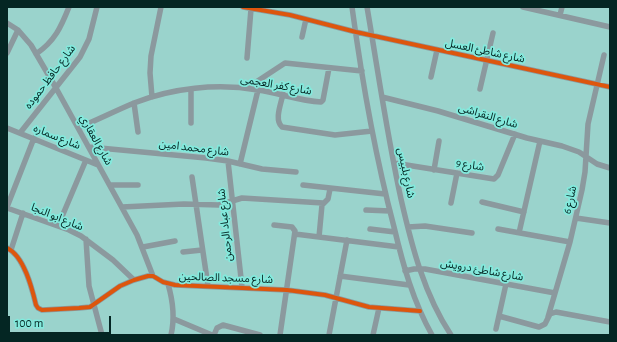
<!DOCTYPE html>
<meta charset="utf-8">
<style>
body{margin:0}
#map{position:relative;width:617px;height:342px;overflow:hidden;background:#9ad3cc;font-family:"Alegreya Sans",sans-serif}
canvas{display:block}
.frame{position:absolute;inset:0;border:8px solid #042623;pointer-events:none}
.scale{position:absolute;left:8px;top:316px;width:103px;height:18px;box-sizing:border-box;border:2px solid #042623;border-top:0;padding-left:5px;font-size:12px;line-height:14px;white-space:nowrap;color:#042623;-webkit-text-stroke:3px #83eadd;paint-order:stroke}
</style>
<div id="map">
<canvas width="617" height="342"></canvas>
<div class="frame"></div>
<div class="scale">100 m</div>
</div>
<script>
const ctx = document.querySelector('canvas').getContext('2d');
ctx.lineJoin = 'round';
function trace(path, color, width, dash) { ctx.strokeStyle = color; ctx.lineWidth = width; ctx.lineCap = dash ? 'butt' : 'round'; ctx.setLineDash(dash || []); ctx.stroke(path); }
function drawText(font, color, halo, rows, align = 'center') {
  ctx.font = font + ' "Alegreya Sans","Noto Sans Arabic",sans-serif'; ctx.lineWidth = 3.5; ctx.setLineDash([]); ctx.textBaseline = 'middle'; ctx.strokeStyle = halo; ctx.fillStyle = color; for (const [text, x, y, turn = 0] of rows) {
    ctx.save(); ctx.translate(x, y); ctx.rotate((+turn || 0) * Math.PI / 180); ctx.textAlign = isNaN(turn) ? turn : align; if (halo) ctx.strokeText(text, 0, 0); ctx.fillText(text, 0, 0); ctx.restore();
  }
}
const minor = new Path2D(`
 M 243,7 L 290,15 L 356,32 L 610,87
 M 352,7 C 362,81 375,155 394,227 C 403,265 413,301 432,335
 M 367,7 C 378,71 387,135 401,199 C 412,247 424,294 451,335
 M 523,7 L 610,27
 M 560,15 L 562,7
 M 7,23 L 18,30 L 31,45 L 56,88 L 137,235 L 153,276
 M 302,37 L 306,19
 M 7,53 L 18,30
 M 36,54 C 55,41 61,27 69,7
 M 247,58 L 251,9
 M 431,77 L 437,50
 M 247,88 L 285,63 L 362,71
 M 191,89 L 191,123
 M 480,89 L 493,33
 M 283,94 C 281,104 274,120 282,127 L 335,135 L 372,131
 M 152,97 L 150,73 L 151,56 L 161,7
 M 382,97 L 438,111 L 527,138 L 562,146 L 579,152 L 597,164 L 610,168
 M 134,103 L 138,132
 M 7,128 L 98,165
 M 78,128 C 97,120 115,111 134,103 C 172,88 217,83 258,90 C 279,93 300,101 321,102 L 323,100 L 329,68
 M 20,133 L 80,57 L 89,39 L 97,7
 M 89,147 L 206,158 L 228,161 L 262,169 L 296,172
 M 228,161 L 242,287
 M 394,163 L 494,179 L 498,175 L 515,134
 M 240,164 L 258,90
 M 434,170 L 439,141
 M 192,177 L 208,286
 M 110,185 L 138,185
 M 303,185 L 385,194
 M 482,202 L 524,212
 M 451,203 L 457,173
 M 7,207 L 34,138
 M 122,207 L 184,204 L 219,205 L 242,198 L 323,203
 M 7,208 L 69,230 L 81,236 L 113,260 L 134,280
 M 366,210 L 390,211
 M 576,218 L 610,223
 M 274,225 L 292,227 L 295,231 L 280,335
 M 58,226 L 86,160
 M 408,227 L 425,226 L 472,233
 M 370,229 L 395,232
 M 498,229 L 570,242
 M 519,233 L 540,141
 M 295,234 L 399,247
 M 319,237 L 322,205 L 328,199 L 330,189
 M 86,239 L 89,286 L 102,335
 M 143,247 L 175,241
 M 7,248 C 24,256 32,288 36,305 L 38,308 L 42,310 L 79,308 L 90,307 L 120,286 L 134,280 L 148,276 L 153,276 L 163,282 L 175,285 L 287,290 L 325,295 L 369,307 L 420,311
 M 11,250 L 23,213
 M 183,252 L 202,250
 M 405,271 L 414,269 L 425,269 L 555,293
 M 340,276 L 409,285
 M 168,284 C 173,301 175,318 171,335
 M 499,316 L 539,327 L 545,324 L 550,314 L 556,312 L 610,322
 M 548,317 L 570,242 L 582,190 L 585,172 L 588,124 L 604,55
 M 174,319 L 212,335
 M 496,329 L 506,284
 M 214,335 L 217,328 L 223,325 L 260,335
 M 329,335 L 347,240
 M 373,335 L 379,308`);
const cycleway = new Path2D(`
 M 243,7 L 290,15 L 356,32 L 610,87
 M 7,248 C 24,256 32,288 36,305 L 38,308 L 42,310 L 79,308 L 90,307 L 120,286 L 134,280 L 148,276 L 153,276 L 163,282 L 175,285 L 287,290 L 325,295 L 369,307 L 420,311`);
const streetNames = [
 ["شارع شاطئ العسل",485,51,12],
 ["شارع حافظ حموده",50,77,-53],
 ["شارع كفر العجمى",276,85,10],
 ["شارع النقراشى",488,116,17],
 ["شارع سماره",57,137,22],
 ["شارع العقاري",96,140,61],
 ["شارع محمد امين",194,148,7],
 ["شارع 9",470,165,9],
 ["شارع بلبيس",406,173,78],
 ["شارع 6",570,200,-78],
 ["شارع ابو النجا",57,217,22],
 ["شارع عباد الرحمن",225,225,-96],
 ["شارع شاطئ درويش",482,270,10],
 ["شارع مسجد الصالحين",226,278,2]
];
trace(minor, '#8b999e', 5.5);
trace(cycleway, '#dd560d', 4);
drawText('11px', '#042623', '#83eadd', streetNames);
</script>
